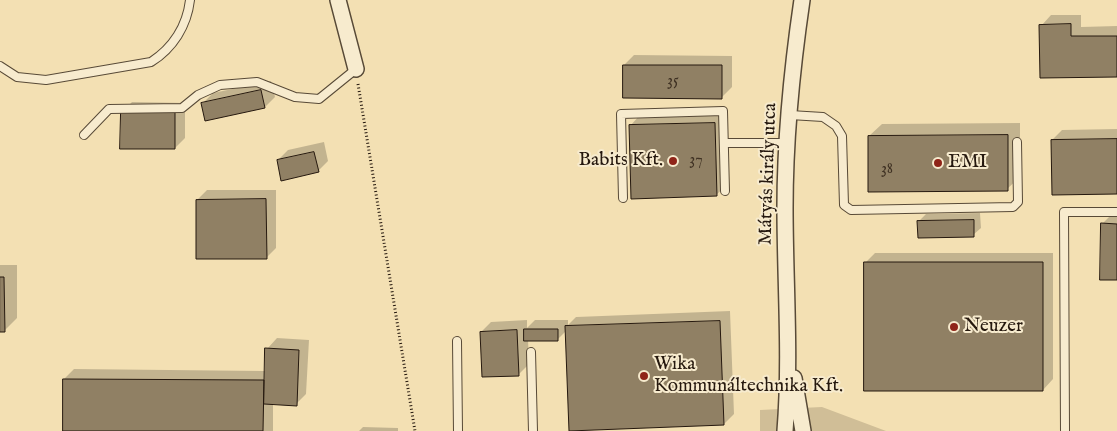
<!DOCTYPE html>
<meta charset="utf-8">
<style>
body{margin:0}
canvas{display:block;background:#f3e0b3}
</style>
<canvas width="1117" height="431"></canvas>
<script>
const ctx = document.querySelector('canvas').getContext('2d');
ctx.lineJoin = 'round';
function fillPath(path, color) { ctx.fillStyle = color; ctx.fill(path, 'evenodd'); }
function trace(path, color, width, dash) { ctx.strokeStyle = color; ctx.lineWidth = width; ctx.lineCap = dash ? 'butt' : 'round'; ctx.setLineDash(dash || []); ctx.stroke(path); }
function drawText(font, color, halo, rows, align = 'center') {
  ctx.font = font + ' "IM FELL English",serif'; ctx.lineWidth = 4; ctx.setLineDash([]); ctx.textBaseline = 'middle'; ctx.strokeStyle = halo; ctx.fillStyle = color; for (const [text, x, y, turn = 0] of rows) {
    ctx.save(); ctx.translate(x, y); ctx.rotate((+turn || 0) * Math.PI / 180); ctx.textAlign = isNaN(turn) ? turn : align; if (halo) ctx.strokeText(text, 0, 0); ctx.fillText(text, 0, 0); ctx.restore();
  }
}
const green = new Path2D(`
 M 822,407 L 886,431 L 760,431 L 760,410 Z`);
const shadow = new Path2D(`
 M 1051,15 L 1081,15 L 1081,27 L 1117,26 L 1117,76 L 1041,26 Z
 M 634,55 L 732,56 L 732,87 L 722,97 L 624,65 Z
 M 271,81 L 275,97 L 265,107 L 203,103 L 213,93 Z
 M 132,102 L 185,103 L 185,138 L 175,148 L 122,112 Z
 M 725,113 L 727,185 L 716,195 L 630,126 L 640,115 Z
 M 1020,123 L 1020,177 L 1007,189 L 869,136 L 882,124 Z
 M 1117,129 L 1117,193 L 1052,140 L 1062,130 Z
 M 324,142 L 328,161 L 318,171 L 278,160 L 288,150 Z
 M 207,190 L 276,190 L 276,248 L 266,258 L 197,200 Z
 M 980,213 L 981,228 L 973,235 L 919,221 L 926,214 Z
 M 1112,214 L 1117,214 L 1117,279 L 1102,224 Z
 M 875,253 L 1053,253 L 1053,379 L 1043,390 L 865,263 Z
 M 0,265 L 17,265 L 17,318 L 4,331 L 0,331 Z
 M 730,311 L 734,414 L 724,424 L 566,331 L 558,339 L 528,339 L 529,364 L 519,374 L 481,332 L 491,322 L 527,320 L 527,328 L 535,320 L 568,320 L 568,325 L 576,317 Z
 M 277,338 L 309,340 L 306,394 L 296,404 L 273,403 L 273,431 L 64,431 L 64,379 L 74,369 L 265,371 L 267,349 Z
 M 363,427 L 398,428 L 398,431 L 359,431 Z`);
const building = new Path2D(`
 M 1071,24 L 1071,36 L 1117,36 L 1117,77 L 1040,78 L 1039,25 Z
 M 623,65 L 722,65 L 722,99 L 623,98 Z
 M 261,90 L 265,108 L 205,121 L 201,103 Z
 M 121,112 L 175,112 L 175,149 L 120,149 Z
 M 715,123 L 717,196 L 631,199 L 629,125 Z
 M 1008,135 L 1008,191 L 868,192 L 868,136 Z
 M 1117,139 L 1117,194 L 1052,195 L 1051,140 Z
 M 314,152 L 319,172 L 281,181 L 277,160 Z
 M 266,199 L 267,259 L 196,259 L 196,200 Z
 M 974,220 L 974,237 L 918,238 L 917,221 Z
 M 1101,223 L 1117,224 L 1117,280 L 1100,280 Z
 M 864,262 L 1043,262 L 1043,391 L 864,391 Z
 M 0,277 L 4,277 L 5,332 L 0,332 Z
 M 720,321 L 724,425 L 569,431 L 565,326 Z
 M 524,329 L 558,329 L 558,341 L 524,341 Z
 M 517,330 L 519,376 L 482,377 L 480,332 Z
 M 265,348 L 299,350 L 297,406 L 264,404 Z
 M 63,379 L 264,380 L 263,431 L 63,431 Z`);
const path = new Path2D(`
 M 358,84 L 415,431`);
const lane = new Path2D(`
 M 0,66 L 17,77 L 46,80 L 151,62 C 173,48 187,26 190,0
 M 790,115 L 823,117 L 836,126 L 842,136 L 844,205 L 851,210 L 1013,207 L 1018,202 L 1017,142
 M 84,135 L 109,109 L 182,108 L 198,95 L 220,85 L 257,82 L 295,97 L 319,99 L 356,69
 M 725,143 L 787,143
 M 623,198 L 621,114 L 723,111 L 725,191
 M 457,341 L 458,431
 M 531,352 L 533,431
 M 1065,431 L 1064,212 L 1117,212`);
const street = new Path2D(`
 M 338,0 L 356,69
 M 794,378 L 803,431
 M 785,431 C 791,357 785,282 785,208 C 785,138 792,68 802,0`);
const markers = [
 [673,161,5,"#8f2418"],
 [938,163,5,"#8f2418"],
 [954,327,5,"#8f2418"],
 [644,376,5,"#8f2418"]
];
const numberNames = [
 ["35",673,82],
 ["37",696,161],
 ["38",887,170]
];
const poiNames = [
 ["Babits Kft.",663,161,"right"],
 ["EMI",948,163],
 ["Neuzer",964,327],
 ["Wika",654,365],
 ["Kommunáltechnika Kft.",654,387]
];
const streetNames = [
 ["Mátyás király utca",769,174,-88]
];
fillPath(green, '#d0be97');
fillPath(shadow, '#0003');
fillPath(building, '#908064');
trace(building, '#25180e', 1);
trace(lane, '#584a37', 10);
trace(street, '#584a37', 18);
trace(path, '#25180e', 3, [1, 2.5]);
trace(lane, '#f7ebce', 8);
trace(street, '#f7ebce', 15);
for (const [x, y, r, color] of markers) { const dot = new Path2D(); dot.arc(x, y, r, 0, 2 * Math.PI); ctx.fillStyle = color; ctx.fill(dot); trace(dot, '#f7ebce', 2); }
drawText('16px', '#403224', null, numberNames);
drawText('19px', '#25180e', '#f7ebce', poiNames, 'left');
drawText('19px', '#25180e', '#f7ebce', streetNames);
</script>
